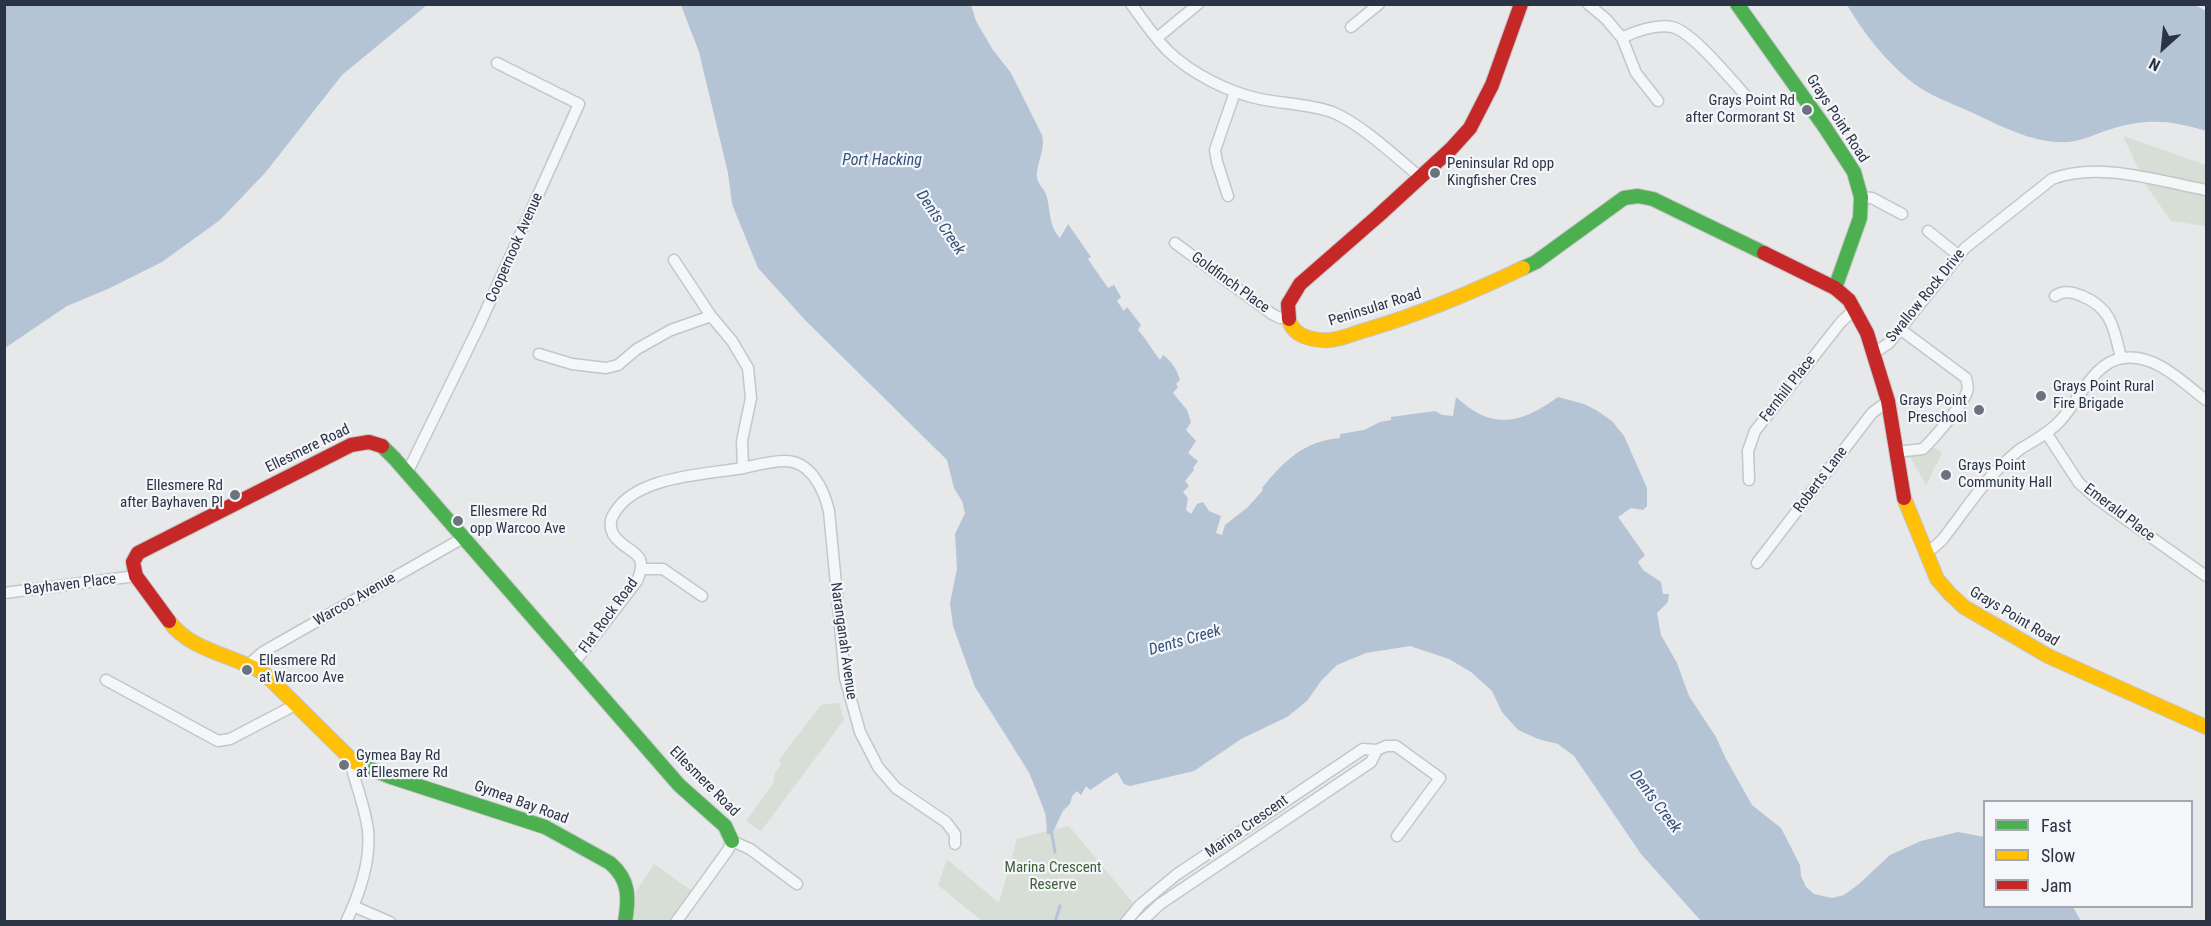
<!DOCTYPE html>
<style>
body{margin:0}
#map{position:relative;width:2211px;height:926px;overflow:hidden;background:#e6e8ea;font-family:"Roboto Condensed",sans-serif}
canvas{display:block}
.frame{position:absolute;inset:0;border:6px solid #2b3445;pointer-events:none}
.legend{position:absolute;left:1983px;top:800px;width:210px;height:108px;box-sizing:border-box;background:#f4f6f9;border:2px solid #a4a8b1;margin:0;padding:8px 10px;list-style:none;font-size:18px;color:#2b3445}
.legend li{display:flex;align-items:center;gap:12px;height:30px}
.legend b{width:30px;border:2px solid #a4a8b1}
.north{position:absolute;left:2133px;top:18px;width:60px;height:60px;-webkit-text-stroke:4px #f4f6f9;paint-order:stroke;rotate:207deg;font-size:16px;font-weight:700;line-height:24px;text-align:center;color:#2b3445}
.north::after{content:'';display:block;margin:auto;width:21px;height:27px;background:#2b3445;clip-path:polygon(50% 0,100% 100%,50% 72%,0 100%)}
</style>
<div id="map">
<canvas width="2211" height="926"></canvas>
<div class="frame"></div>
<ul class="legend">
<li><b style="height:8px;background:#4caf50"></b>Fast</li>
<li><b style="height:8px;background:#ffc107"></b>Slow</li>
<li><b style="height:8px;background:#c62828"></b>Jam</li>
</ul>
<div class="north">N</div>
</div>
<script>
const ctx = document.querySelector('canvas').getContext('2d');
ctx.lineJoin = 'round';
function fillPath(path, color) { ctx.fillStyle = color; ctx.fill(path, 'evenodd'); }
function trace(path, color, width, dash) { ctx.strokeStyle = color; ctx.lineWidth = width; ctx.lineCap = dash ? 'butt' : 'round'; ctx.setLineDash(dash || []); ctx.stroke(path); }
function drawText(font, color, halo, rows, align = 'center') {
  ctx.font = font + ' "Roboto Condensed",sans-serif'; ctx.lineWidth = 4.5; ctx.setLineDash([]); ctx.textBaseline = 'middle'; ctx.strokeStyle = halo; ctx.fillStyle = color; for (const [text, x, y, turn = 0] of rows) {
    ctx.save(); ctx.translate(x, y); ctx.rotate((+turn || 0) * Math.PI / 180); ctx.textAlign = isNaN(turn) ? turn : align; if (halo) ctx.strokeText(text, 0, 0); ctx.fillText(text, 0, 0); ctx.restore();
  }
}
const green = new Path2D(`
 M 2123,136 L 2206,165 L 2206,226 L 2171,221 L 2147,187 Z
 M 1935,448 L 1942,453 L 1926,485 L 1909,455 Z
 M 839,703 L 844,720 L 761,831 L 746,821 L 773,784 L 775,773 L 781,764 L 779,760 L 821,705 Z
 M 1013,748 L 1118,771 L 1090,790 L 1086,786 L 1081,795 L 1077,791 C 1071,796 1072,800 1069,805 C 1062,813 1059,819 1055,829 L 1069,826 L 1134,904 L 1119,921 L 982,921 L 938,885 L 947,859 L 999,903 L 1017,839 L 1047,831 C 1046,802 1029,772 1013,748 Z
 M 654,864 L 692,891 L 669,921 L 633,922 L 636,892 Z`);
const water = new Path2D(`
 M 5,4 L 427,4 L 427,5 L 342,75 L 265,173 L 220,220 L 162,262 L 110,288 L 67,306 L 5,348 Z
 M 681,5 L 971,5 L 976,21 L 993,50 L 1011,73 L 1042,135 C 1046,150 1036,163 1037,177 C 1037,183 1044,189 1046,194 C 1051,210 1048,225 1060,238 L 1068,224 L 1091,257 L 1088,259 L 1108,288 L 1114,285 L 1121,297 L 1117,301 L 1124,311 L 1127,307 L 1141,325 L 1138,330 C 1147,340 1152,350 1160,360 L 1163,355 C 1172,361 1177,370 1180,380 L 1176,384 L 1178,387 L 1173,393 L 1187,410 L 1191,422 L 1186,430 L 1196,441 L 1188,453 L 1198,461 L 1193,468 L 1194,470 L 1185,481 L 1189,486 L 1183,492 L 1188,498 L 1186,510 L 1191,514 L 1197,504 L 1203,502 L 1209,511 L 1221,516 L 1216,533 L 1222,535 L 1225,525 L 1248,507 L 1263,490 L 1262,488 C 1284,461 1304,441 1340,438 L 1340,434 L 1364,430 L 1380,422 L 1391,420 L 1391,417 L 1435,411 L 1442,415 L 1453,416 L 1456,397 C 1492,431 1521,424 1558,397 L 1584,404 L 1596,410 L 1612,421 L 1624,436 L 1647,488 L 1647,506 L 1643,510 L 1631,508 L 1618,517 L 1645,555 L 1638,562 L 1643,570 L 1661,582 L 1663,594 L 1669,594 L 1668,602 L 1657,613 L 1661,635 L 1677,663 L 1689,696 L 1716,737 L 1725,757 L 1752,805 L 1781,828 L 1800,865 L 1801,876 L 1806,887 L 1814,894 L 1832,898 L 1844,895 L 1859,884 L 1890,855 L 1921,841 L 1958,832 L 1984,837 L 1984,906 L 2073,907 L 2081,921 L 1701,921 L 1641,854 L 1574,756 L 1558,744 L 1538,739 L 1518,730 L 1502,712 L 1492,691 L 1471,672 L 1449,659 L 1410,646 L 1366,653 L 1337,665 L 1321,681 L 1307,701 L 1287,717 L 1241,739 L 1194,771 L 1130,786 L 1124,784 L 1117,772 L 1090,790 L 1086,786 L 1081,795 L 1077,791 L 1072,796 L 1070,804 L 1063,810 L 1052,834 L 1047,834 L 1046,815 L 1029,772 L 975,687 L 953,626 L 950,603 L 957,569 L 955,534 L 965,513 L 962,501 L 954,488 L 947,460 L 806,321 L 758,268 L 732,204 L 728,173 L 699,52 Z
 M 1847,5 L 2195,5 L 2206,11 L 2206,131 C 2169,120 2146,118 2108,130 C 2095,134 2082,141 2068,142 C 2034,144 2003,127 1973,113 C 1951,103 1927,95 1908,79 C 1884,59 1863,32 1847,5 Z`);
const stream = new Path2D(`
 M 1051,830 L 1055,852
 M 1055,922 L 1060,906`);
const street = new Path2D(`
 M 1131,4 C 1143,20 1154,37 1168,51 C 1192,74 1228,92 1260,99 C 1284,104 1309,104 1332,112 C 1360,123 1396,157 1420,177
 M 1588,4 L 1606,19 L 1622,38 L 1636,73 L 1658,101
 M 1351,27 L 1379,4
 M 1157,38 L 1198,4
 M 1622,38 C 1635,31 1657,24 1672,27 C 1692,31 1732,81 1747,97
 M 1228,196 L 1217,162 L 1215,150 L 1235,92
 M 1861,197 L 1872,198 L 1902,214
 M 1928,231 L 1958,255
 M 1175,243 L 1272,314 L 1280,318 L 1287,317
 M 674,260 L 711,316
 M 2055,296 C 2063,290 2073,292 2082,296 C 2112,308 2114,329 2121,358
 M 1874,353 L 1889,343 L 1965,248 L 2052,179 C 2098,161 2159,181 2206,190
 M 539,354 L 572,364 L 606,368 L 618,365 L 637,349 L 671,330 L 711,316 L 732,341 L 748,368 L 751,398 L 742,441 L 743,468 C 703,475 637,476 615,512 C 610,519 609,526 613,534 C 626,555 651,549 637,581 L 574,663
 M 2047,434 L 2079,483 L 2097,499 L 2206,576
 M 1896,452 L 1923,449 C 1934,438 1962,406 1967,392 C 1969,387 1967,383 1966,378 L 1900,329
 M 743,468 C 756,465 771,461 785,461 C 811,461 824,490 829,511 L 845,678 L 860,732 L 878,767 L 896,788 L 946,822 L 955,834 L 955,844
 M 407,473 L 479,326 L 579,104 L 497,63
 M 1749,480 L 1748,451 L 1755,431 L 1841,322 L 1855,309
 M 1926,551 L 1933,548 L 1942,540 C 1959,519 1980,486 1999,468 C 2005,462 2012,456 2019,450 C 2034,440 2047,435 2060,421 C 2079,401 2093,362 2123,358 C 2155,353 2182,382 2206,400
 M 1757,563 L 1872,413 L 1888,401
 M 642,569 L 663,569 L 702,596
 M 4,593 L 136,576
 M 249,664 L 263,652 L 463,538
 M 106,680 L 218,741 L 230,739 L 297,704
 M 353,906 L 390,922
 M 346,922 C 359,895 371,861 368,831 C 366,811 358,791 353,772 L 354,762
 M 676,922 L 728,850 L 732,841 L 750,849 L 797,884
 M 1126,922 L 1140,905 L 1176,875 L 1363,749 L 1377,750 L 1386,746 L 1396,746 L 1440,778 L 1397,836
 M 1141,922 L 1160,904 L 1371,762 L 1377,750`);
const fast = new Path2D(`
 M 1737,4 L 1824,126 L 1854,172 L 1861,197 L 1860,218 L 1835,288
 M 1523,268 L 1536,262 L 1624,198 L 1638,196 L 1653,199 L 1764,253
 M 382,446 L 395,459 L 679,785 L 725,826 L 732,841
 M 361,765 L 391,777 L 545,827 L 610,863 C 630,880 629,898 625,922`);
const slow = new Path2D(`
 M 1289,319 C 1292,337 1315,341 1330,340 C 1343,339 1357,332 1369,329 C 1423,313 1473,292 1523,268
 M 1904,498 L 1937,579 L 1950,594 L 1964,607 L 2048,656 L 2206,727
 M 169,621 C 191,652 235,655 265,674 L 354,762 L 361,765`);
const jam = new Path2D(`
 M 1764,253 L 1835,288 L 1849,300 L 1867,333 L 1888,401 L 1904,498
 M 1289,319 L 1288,304 L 1300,284 L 1378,216 L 1451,149 L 1470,128 L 1492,85 L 1521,4
 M 169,621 L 136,576 L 133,562 L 138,553 L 351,445 L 369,442 L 382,446`);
const markers = [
 [1807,110,6,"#6c737f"],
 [1435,173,6,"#6c737f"],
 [2041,396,6,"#6c737f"],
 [1979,410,6,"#6c737f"],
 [1946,475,6,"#6c737f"],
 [235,495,6,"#6c737f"],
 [458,521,6,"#6c737f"],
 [247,670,6,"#6c737f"],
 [344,765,6,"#6c737f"]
];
const poiNames = [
 ["Grays Point Rd",1795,101,"right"],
 ["after Cormorant St",1795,118,"right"],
 ["Peninsular Rd opp",1447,164],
 ["Kingfisher Cres",1447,181],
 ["Grays Point Rural",2053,387],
 ["Fire Brigade",2053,404],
 ["Grays Point",1967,401,"right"],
 ["Preschool",1967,418,"right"],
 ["Grays Point",1958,466],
 ["Community Hall",1958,483],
 ["Ellesmere Rd",223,486,"right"],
 ["after Bayhaven Pl",223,503,"right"],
 ["Ellesmere Rd",470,512],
 ["opp Warcoo Ave",470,529],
 ["Ellesmere Rd",259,661],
 ["at Warcoo Ave",259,678],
 ["Gymea Bay Rd",356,756],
 ["at Ellesmere Rd",356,773]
];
const streetNames = [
 ["Grays Point Road",1837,119,57],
 ["Coopernook Avenue",515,248,-66],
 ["Goldfinch Place",1230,283,36],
 ["Swallow Rock Drive",1926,296,-51],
 ["Peninsular Road",1375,308,-17],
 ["Fernhill Place",1788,389,-52],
 ["Ellesmere Road",308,449,-26],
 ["Roberts Lane",1821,480,-53],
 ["Emerald Place",2119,513,37],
 ["Bayhaven Place",70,585,-7],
 ["Warcoo Avenue",355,600,-30],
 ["Flat Rock Road",609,616,-54],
 ["Grays Point Road",2014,617,31],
 ["Naranganah Avenue",843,641,82],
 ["Ellesmere Road",704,782,45],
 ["Gymea Bay Road",521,803,20],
 ["Marina Crescent",1247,827,-35]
];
const parkNames = [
 ["Marina Crescent",1053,868],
 ["Reserve",1053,885]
];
const waterNames = [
 ["Port Hacking",882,161],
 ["Dents Creek",940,223,56],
 ["Dents Creek",1185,641,-16],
 ["Dents Creek",1655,802,53]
];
fillPath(green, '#d6ded6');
fillPath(water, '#b4c4d5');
trace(stream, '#b4c4d5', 3);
trace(street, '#c4c6c8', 13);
trace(fast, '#c4c6c8', 16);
trace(slow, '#c4c6c8', 16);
trace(jam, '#c4c6c8', 16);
trace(street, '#f5f6f7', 10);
trace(fast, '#4caf50', 14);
trace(slow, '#ffc107', 14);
trace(jam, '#c62828', 14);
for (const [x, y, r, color] of markers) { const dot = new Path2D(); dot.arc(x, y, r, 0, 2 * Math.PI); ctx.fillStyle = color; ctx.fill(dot); trace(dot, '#f4f6f9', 2); }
drawText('15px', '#2b3445', '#f4f6f9', poiNames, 'left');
drawText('15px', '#2b3445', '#f4f6f9', streetNames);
drawText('15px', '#3f6138', '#f4f6f9', parkNames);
drawText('italic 16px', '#34527a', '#f4f6f9', waterNames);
</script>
